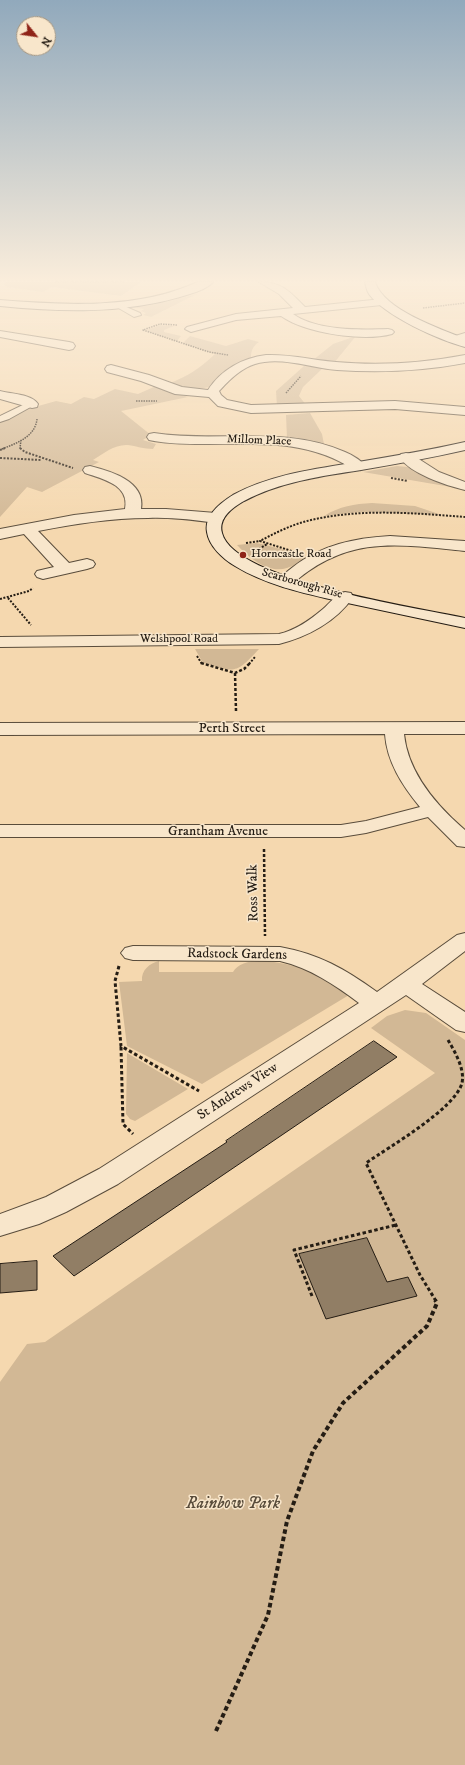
<!DOCTYPE html>
<style>
body{margin:0}
#map{position:relative;width:465px;height:1765px;overflow:hidden;background:#f5d8af;font-family:"IM FELL DW Pica",serif}
canvas{display:block}
.north{position:absolute;left:16px;top:16px;width:40px;height:40px;box-sizing:border-box;background:#f8e6cb;border:1px solid #a49682;border-radius:50%;rotate:120deg;font-size:11px;font-weight:700;line-height:16px;text-align:center;color:#251d14}
.north::after{content:'';display:block;margin:auto;width:14px;height:18px;background:#8f2418;clip-path:polygon(50% 0,100% 100%,50% 72%,0 100%)}
</style>
<div id="map">
<canvas width="465" height="1765"></canvas>
<div class="north">N</div>
</div>
<script>
const ctx = document.querySelector('canvas').getContext('2d');
ctx.lineJoin = 'round';
function fillPath(path, color) { ctx.fillStyle = color; ctx.fill(path, 'evenodd'); }
function trace(path, color, width, dash) { ctx.strokeStyle = color; ctx.lineWidth = width; ctx.lineCap = dash ? 'butt' : 'round'; ctx.setLineDash(dash || []); ctx.stroke(path); }
function drawText(font, color, halo, rows, align = 'center') {
  ctx.font = font + ' "IM FELL DW Pica",serif'; ctx.lineWidth = 3; ctx.setLineDash([]); ctx.textBaseline = 'middle'; ctx.strokeStyle = halo; ctx.fillStyle = color; for (const [text, x, y, turn = 0] of rows) {
    ctx.save(); ctx.translate(x, y); ctx.rotate((+turn || 0) * Math.PI / 180); ctx.textAlign = isNaN(turn) ? turn : align; if (halo) ctx.strokeText(text, 0, 0); ctx.fillText(text, 0, 0); ctx.restore();
  }
}
const green = new Path2D(`
 M 6,282 L 141,282 L 121,296 L 52,287 L 43,292 L 7,287 L 4,284 Z
 M 197,294 L 151,317 L 143,315 L 146,313 L 141,311 L 144,309 L 130,307 L 169,301 Z
 M 160,325 L 174,326 L 164,330 L 164,332 L 181,336 L 177,341 L 148,332 L 147,330 Z
 M 190,336 L 226,346 L 248,339 L 259,342 C 252,347 251,351 251,359 L 233,367 L 210,387 L 184,391 L 168,384 C 188,376 199,369 215,354 L 183,343 Z
 M 356,336 L 334,363 L 313,360 L 333,344 Z
 M 304,366 L 323,368 L 303,387 L 299,396 L 307,406 L 277,407 L 276,391 Z
 M 156,386 L 188,397 L 121,411 L 151,435 L 143,440 L 156,444 L 153,449 C 144,449 136,446 128,445 C 115,444 104,453 93,460 L 99,462 L 42,492 L 27,487 L 0,517 L 0,422 L 10,419 L 24,410 L 56,401 L 71,404 L 84,397 L 94,399 L 115,389 L 138,394 Z
 M 310,413 L 322,434 L 324,444 L 287,439 L 286,415 Z
 M 397,466 L 408,467 L 451,487 L 363,472 Z
 M 372,503 L 415,506 L 442,515 L 359,512 L 324,516 C 340,506 354,504 372,503 Z
 M 256,543 L 262,544 L 306,556 C 300,561 294,566 287,568 C 269,574 249,558 237,545 Z
 M 195,649 L 259,649 C 235,675 236,672 203,663 Z
 M 159,961 L 159,972 L 233,972 C 245,950 301,966 320,975 C 330,980 339,989 349,995 L 202,1084 L 127,1046 L 119,982 L 142,981 C 141,970 150,963 159,961 Z
 M 405,1010 L 426,1013 L 465,1040 L 465,1765 L 0,1765 L 0,1382 L 27,1344 L 45,1342 L 435,1073 L 371,1028 L 387,1016 Z
 M 127,1053 L 188,1089 L 135,1121 L 130,1119 L 126,1114 Z`);
const building = new Path2D(`
 M 374,1041 L 397,1057 L 74,1276 L 53,1256 L 227,1142 L 226,1141 Z
 M 367,1238 L 387,1282 L 408,1277 L 417,1296 L 326,1319 L 299,1254 Z
 M 37,1261 L 37,1290 L 0,1293 L 0,1264 Z`);
const pathFar4 = new Path2D(`
 M 55,282 L 124,282
 M 423,308 L 465,303
 M 177,325 L 160,324 L 143,330 L 209,352 L 228,355
 M 286,393 L 301,376
 M 136,401 L 157,401
 M 21,440 L 20,448 L 21,449
 M 2,449 C 17,443 35,437 37,419`);
const pathFar3 = new Path2D(`
 M 20,448 L 25,452 L 73,468
 M 0,450 L 5,448
 M 0,458 L 41,460
 M 391,478 L 408,481
 M 246,543 L 260,541
 M 256,551 L 267,544
 M 295,552 L 260,541 C 275,533 291,525 307,521 C 359,508 413,513 465,517
 M 8,598 L 31,625
 M 0,599 L 29,591 L 33,588
 M 197,656 L 202,664
 M 249,664 L 255,657`);
const pathFar2 = new Path2D(`
 M 201,663 L 235,673 L 244,669 L 250,663
 M 235,673 L 236,711
 M 264,849 L 265,936`);
const pathFar1 = new Path2D(`
 M 119,966 L 115,981 L 121,1046 L 199,1091
 M 121,1047 L 123,1124 L 133,1134
 M 312,1296 L 294,1250 L 396,1225
 M 436,1301 L 420,1275 L 366,1163 C 389,1147 455,1109 462,1083 C 465,1069 455,1052 448,1040`);
const path = new Path2D(`
 M 216,1731 L 268,1615 L 287,1521 L 313,1451 L 343,1403 L 427,1326 L 437,1303 L 435,1300`);
const lane = new Path2D(`
 M 117,303 L 140,313 L 141,315 L 134,317 L 115,306 L 115,304 Z
 M 29,402 L 32,402 L 36,404 L 9,419 L 0,422 L 0,416 Z`);
const street = new Path2D(`
 M 259,282 C 282,282 289,291 305,307 L 382,299 L 386,300 L 388,302 L 386,304 L 382,305 L 293,314 C 317,331 361,330 388,329 L 392,330 L 394,332 L 392,334 C 363,342 305,333 281,316 L 236,320 L 191,332 L 185,329 L 187,327 L 236,314 L 293,308 L 279,294 Z
 M 0,331 L 69,342 L 73,343 L 75,346 L 73,349 L 69,350 L 0,337 Z
 M 465,333 L 465,341 L 456,343 L 452,341 L 450,339 L 452,337 Z
 M 266,355 C 290,354 312,360 336,362 C 379,366 423,363 465,355 L 465,363 C 423,371 380,373 337,370 C 311,368 281,356 255,364 C 242,368 230,379 221,389 L 219,391 L 221,395 L 227,400 L 251,405 L 395,401 L 465,407 L 465,415 L 395,409 L 251,413 L 218,406 L 209,397 L 175,394 L 141,381 L 107,372 L 105,369 L 107,366 L 111,365 L 149,375 L 182,387 L 208,390 C 221,370 242,358 266,355 Z
 M 0,391 C 11,394 32,394 38,404 L 37,407 L 32,408 L 0,399 Z
 M 154,433 C 217,443 284,425 345,452 C 352,455 361,460 365,466 L 363,469 L 358,470 L 353,469 C 306,439 258,444 204,444 C 186,444 167,444 149,440 L 147,437 L 149,434 Z
 M 406,453 L 411,454 L 439,472 L 465,482 L 465,490 C 445,485 411,474 399,457 L 401,454 Z
 M 90,466 C 110,471 146,481 141,509 L 166,509 L 216,513 L 221,515 L 224,518 L 221,521 L 216,523 C 194,520 171,517 148,518 C 111,518 75,524 38,531 L 69,563 L 87,559 L 93,561 L 95,564 L 93,567 L 87,569 L 43,579 L 37,577 L 35,574 L 37,571 L 54,567 L 24,534 L 0,539 L 0,529 L 74,515 L 125,509 C 130,485 103,479 85,473 L 83,470 L 85,467 Z
 M 390,536 L 465,541 L 465,551 C 395,544 347,535 291,585 L 285,587 L 279,585 L 277,582 C 281,576 287,572 293,567 C 321,545 355,538 390,536 Z
 M 345,592 L 351,593 L 353,597 C 336,622 307,637 279,644 L 0,647 L 0,637 L 279,634 C 296,630 310,620 323,609 C 330,603 336,594 345,592 Z
 M 465,722 L 465,734 L 404,734 C 408,773 436,805 465,830 L 465,847 L 457,846 L 428,817 L 366,833 L 341,837 L 0,837 L 0,825 L 341,825 L 366,821 L 420,807 C 402,785 387,762 385,734 L 0,735 L 0,723 Z
 M 465,933 L 465,951 L 422,984 L 465,1012 L 465,1032 L 456,1030 L 406,995 L 118,1184 L 66,1212 L 39,1224 L 0,1236 L 0,1214 L 46,1197 L 99,1169 L 359,1003 C 335,985 310,968 280,961 L 133,960 L 125,958 L 121,953 L 125,948 L 133,946 L 280,947 C 319,954 345,969 377,992 L 457,935 Z`);
const secondary = new Path2D(`
 M 198,282 L 213,282 C 206,290 190,294 180,297 C 121,314 60,312 0,306 L 0,300 C 66,305 136,310 198,282 Z
 M 365,282 L 375,282 C 384,310 439,328 465,339 L 465,347 C 439,340 385,316 369,294 C 367,291 366,286 365,282 Z
 M 465,442 L 465,450 C 430,458 396,464 361,470 C 321,476 280,482 244,501 C 232,508 218,518 222,533 C 234,581 419,608 465,618 L 465,628 C 423,619 380,610 338,601 C 303,593 266,585 235,566 C 223,559 209,546 207,532 C 204,516 220,503 233,495 C 271,474 316,469 358,462 C 394,456 430,450 465,442 Z`);
const markers = [
 [243,555,4,"#8f2418"]
];
const farStreetnames = [
 ["Millom Place",259,441,2],
 ["Scarborough Rise",302,584,16],
 ["Welshpool Road",179,640]
];
const farPoinames = [
 ["Horncastle Road",251,555]
];
const streetNames = [
 ["Perth Street",232,729],
 ["Grantham Avenue",218,832],
 ["Ross Walk",254,893,-91],
 ["Radstock Gardens",237,955,1],
 ["St Andrews View",238,1092,-33]
];
const nearParknames = [
 ["Rainbow Park",233,1504]
];
fillPath(green, '#d2b895');
fillPath(building, '#917e65');
trace(building, '#251d14', 1);
trace(lane, '#594c3b', 2);
trace(street, '#594c3b', 2);
trace(secondary, '#251d14', 2);
trace(pathFar4, '#251d14', 1.5, [1.5, 1]);
trace(pathFar3, '#251d14', 2, [2, 1.5]);
trace(pathFar2, '#251d14', 2.5, [3, 2]);
trace(pathFar1, '#251d14', 3, [3.5, 2.5]);
trace(path, '#251d14', 4, [4.5, 3]);
fillPath(lane, '#f8e6cb');
fillPath(street, '#f8e6cb');
fillPath(secondary, '#f8e6cb');
const sky = ctx.createLinearGradient(0, 0, 0, 530);
sky.addColorStop(0, '#91a9bc');
sky.addColorStop(0.53, '#faeddb');
sky.addColorStop(1, '#faeddb00');
ctx.fillStyle = sky;
ctx.fillRect(0, 0, 465, 530);
for (const [x, y, r, color] of markers) { const dot = new Path2D(); dot.arc(x, y, r, 0, 2 * Math.PI); ctx.fillStyle = color; ctx.fill(dot); trace(dot, '#f8e6cb', 1.5); }
drawText('12px', '#251d14', '#f8e6cb', farStreetnames);
drawText('12px', '#251d14', '#f8e6cb', farPoinames, 'left');
drawText('14px', '#251d14', '#f8e6cb', streetNames);
drawText('italic 17px', '#594c3b', '#f8e6cb', nearParknames);
</script>
